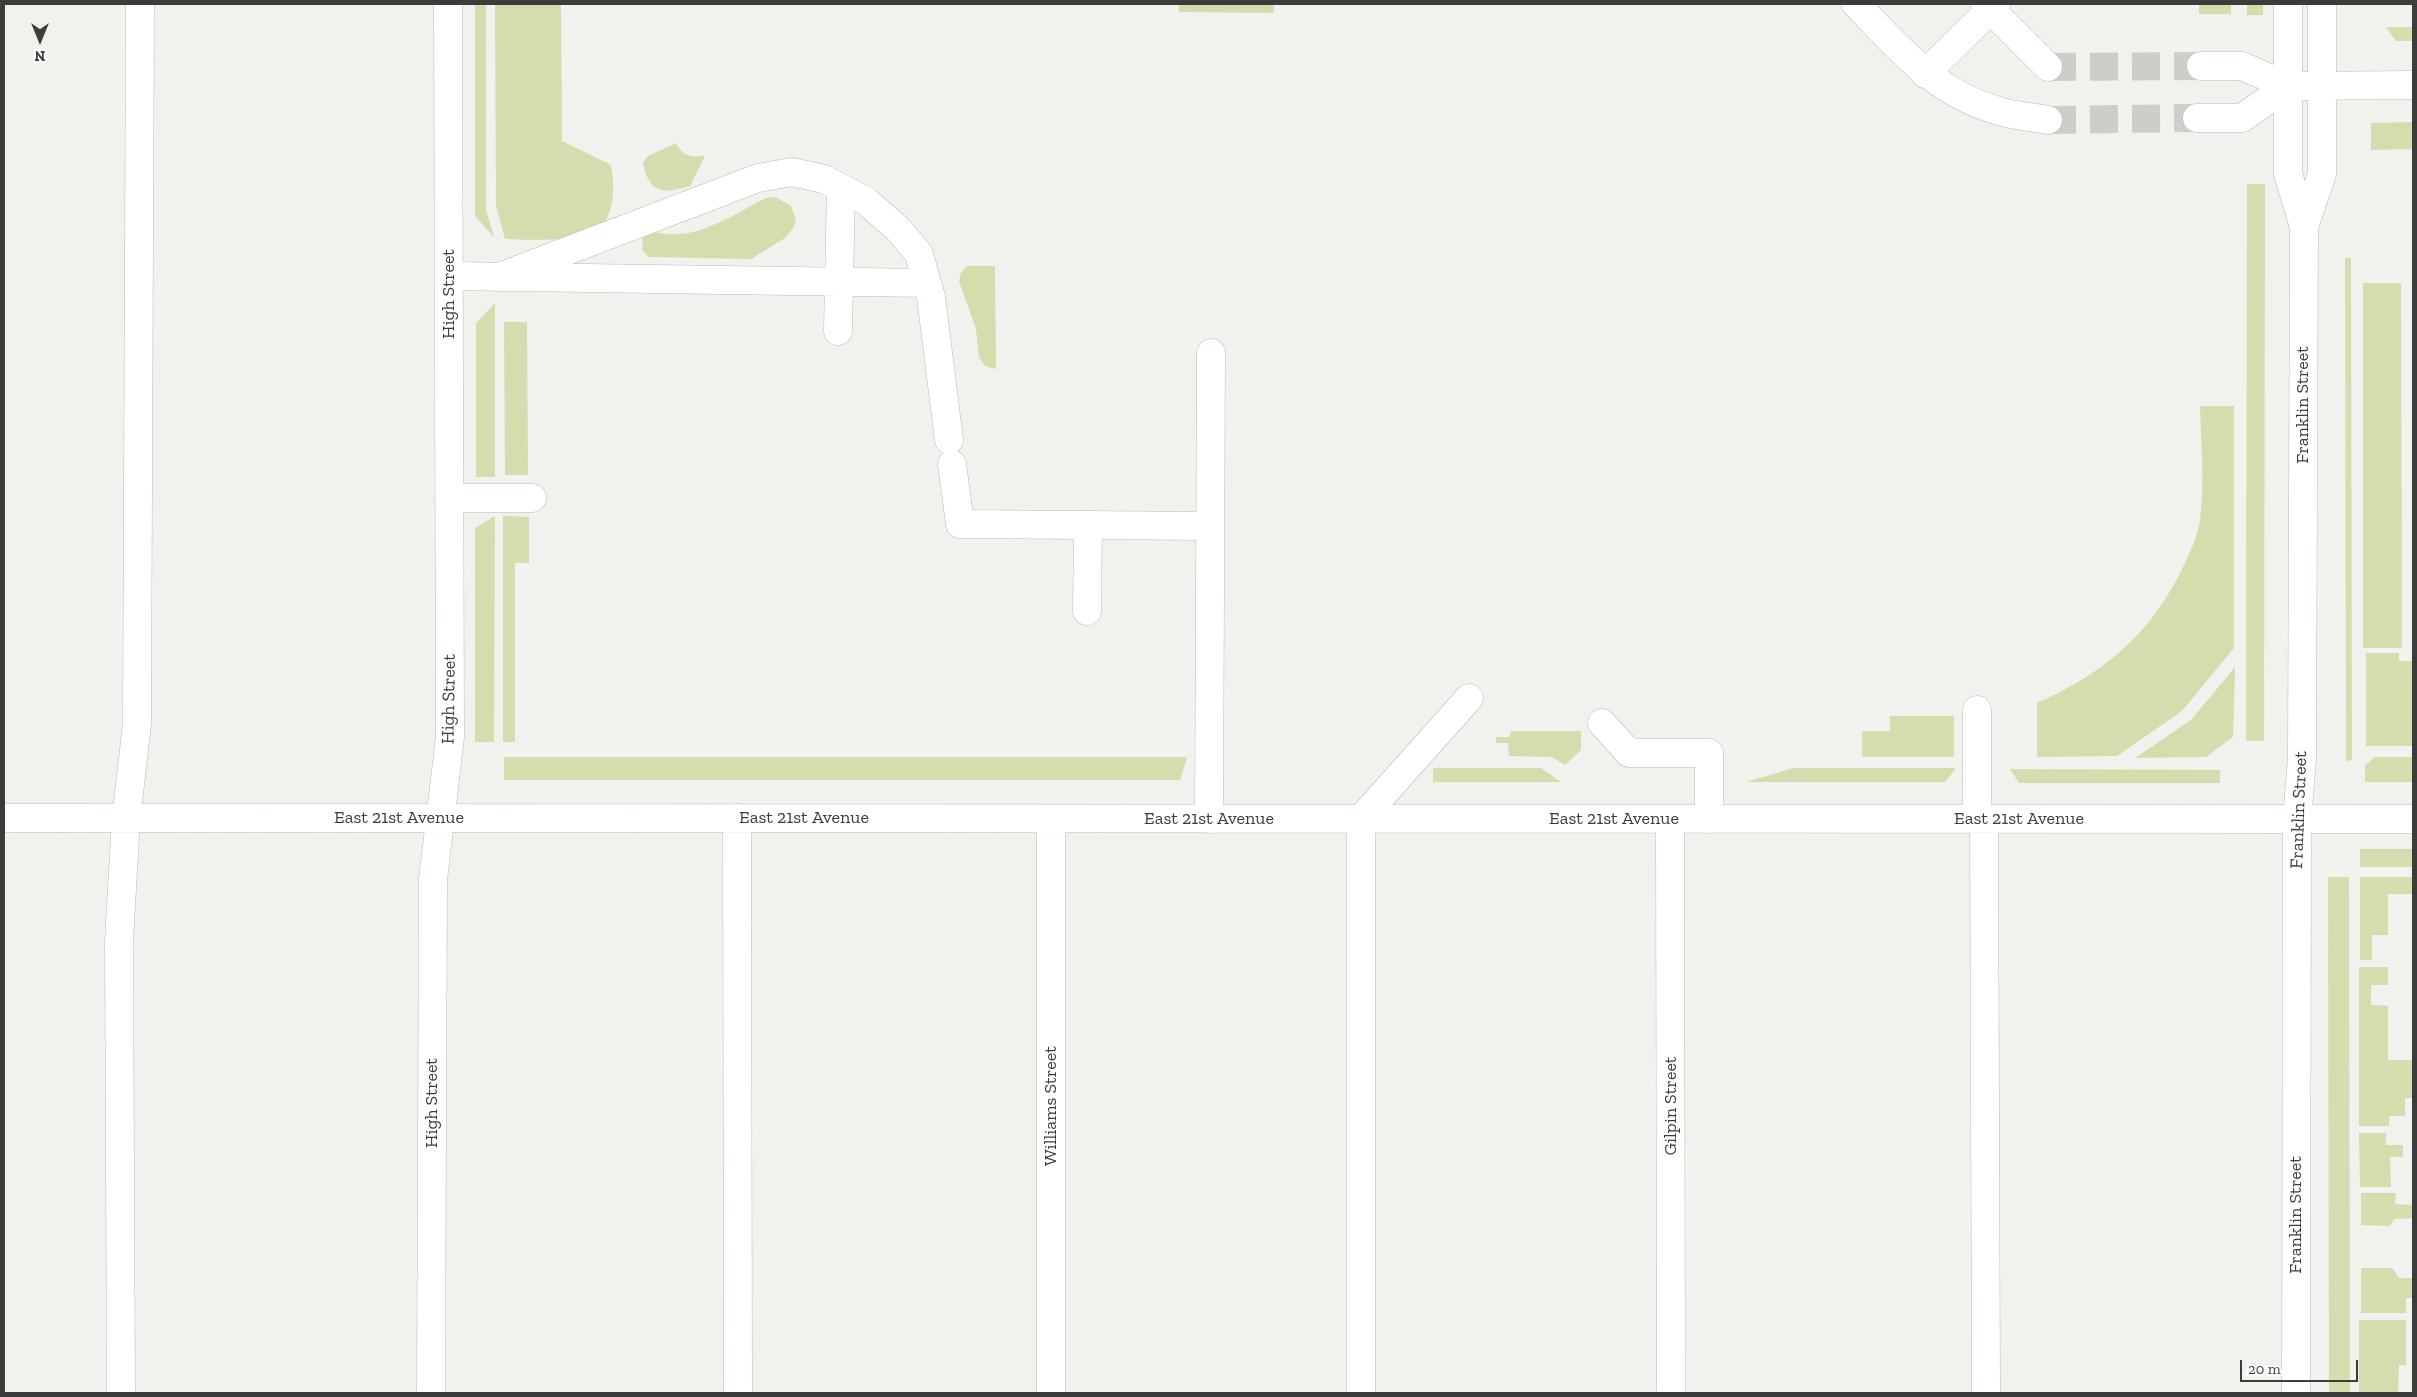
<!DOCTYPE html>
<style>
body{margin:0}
#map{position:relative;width:2417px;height:1397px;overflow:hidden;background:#f1f1ee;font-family:"Zilla Slab",serif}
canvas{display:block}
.frame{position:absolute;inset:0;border:5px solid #3c3c3b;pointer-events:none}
.north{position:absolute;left:15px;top:15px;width:50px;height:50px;-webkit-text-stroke:4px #fff;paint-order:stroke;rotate:180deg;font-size:14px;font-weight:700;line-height:20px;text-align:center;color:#3c3c3b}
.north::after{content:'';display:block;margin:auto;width:18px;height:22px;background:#3c3c3b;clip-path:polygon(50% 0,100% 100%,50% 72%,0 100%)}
.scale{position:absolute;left:2240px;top:1360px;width:118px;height:22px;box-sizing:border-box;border:2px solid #3c3c3b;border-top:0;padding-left:6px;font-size:15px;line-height:18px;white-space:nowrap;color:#3c3c3b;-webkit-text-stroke:4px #fff;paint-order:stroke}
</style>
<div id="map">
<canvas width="2417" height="1397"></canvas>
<div class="frame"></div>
<div class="north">N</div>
<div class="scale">20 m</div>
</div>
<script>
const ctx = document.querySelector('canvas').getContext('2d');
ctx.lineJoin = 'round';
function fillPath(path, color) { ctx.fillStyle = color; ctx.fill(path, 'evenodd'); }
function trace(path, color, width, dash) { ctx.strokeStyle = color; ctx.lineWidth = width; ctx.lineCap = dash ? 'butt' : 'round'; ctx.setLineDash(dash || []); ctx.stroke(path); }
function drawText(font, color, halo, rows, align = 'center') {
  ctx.font = font + ' "Zilla Slab",serif'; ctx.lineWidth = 4; ctx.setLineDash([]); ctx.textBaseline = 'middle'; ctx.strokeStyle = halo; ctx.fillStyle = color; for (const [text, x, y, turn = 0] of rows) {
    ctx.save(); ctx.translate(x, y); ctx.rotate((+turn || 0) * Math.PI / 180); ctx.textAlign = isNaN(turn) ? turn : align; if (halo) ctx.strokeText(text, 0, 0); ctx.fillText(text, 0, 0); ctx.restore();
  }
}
const green = new Path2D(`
 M 475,4 L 486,4 L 486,210 L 494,237 L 475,216 Z
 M 495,4 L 561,4 L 562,141 L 611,165 C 615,186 615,217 597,231 C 584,242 523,240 505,239 L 496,206 Z
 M 1179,4 L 1274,4 L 1274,13 L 1179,12 Z
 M 2199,4 L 2231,4 L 2231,14 L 2199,14 Z
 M 2247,4 L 2263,4 L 2263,15 L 2247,15 Z
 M 2386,27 L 2413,27 L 2413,41 L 2396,41 Z
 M 2413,122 L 2413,149 L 2371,150 L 2371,123 Z
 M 676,143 C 684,157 689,157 705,156 L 690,186 C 664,194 649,194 643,163 L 648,156 Z
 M 2247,184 L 2265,184 L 2264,741 L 2246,741 Z
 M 775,197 L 791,206 L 796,219 L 793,228 L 785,238 L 751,259 L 649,257 L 642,250 L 643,237 L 652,231 C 693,244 730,216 766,198 Z
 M 2345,258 L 2351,258 L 2352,760 L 2346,761 Z
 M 967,266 L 995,266 L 996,369 L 985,366 L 979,357 L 976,329 L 959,281 L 961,273 Z
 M 2363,283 L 2401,283 L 2402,648 L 2363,648 Z
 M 495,303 L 495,477 L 476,477 L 476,323 Z
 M 504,322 L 527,322 L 528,475 L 505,475 Z
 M 2200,406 L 2234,406 L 2234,648 L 2182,711 L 2117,756 L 2037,757 L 2037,703 C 2105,673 2153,632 2185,563 C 2191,550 2198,535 2200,520 C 2205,483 2201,444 2200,406 Z
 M 495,516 L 494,742 L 475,742 L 475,528 Z
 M 503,516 L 529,517 L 529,563 L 515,563 L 515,742 L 503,742 Z
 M 2366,653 L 2399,653 L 2399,661 L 2413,661 L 2413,746 L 2366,746 Z
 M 2235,667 L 2233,737 L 2206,757 L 2135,758 L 2191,720 Z
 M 1890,716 L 1954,716 L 1954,757 L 1862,757 L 1862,731 L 1890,731 Z
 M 1511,731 L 1581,731 L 1581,750 L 1565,765 L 1552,757 L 1509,756 L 1508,743 L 1496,743 L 1496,737 L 1510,737 Z
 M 504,757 L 1187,757 L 1180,780 L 504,780 Z
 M 2375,757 L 2413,757 L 2413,782 L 2365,782 L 2365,765 Z
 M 1433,768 L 1541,768 L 1561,782 L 1433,782 Z
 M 1794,768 L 1956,768 L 1945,782 L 1746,782 Z
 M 2010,769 L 2220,770 L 2220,783 L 2019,783 Z
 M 2360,849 L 2413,849 L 2413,867 L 2360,867 Z
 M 2328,877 L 2349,877 L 2350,1393 L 2329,1393 Z
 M 2360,877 L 2413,877 L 2413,894 L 2388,894 L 2388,935 L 2372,935 L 2372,960 L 2360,960 Z
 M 2359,967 L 2388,967 L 2388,985 L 2371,985 L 2371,1005 L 2388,1006 L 2388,1060 L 2413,1060 L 2413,1098 L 2405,1098 L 2405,1116 L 2389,1116 L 2389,1126 L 2359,1126 Z
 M 2359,1133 L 2386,1133 L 2386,1145 L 2403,1145 L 2403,1157 L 2390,1157 L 2391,1187 L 2360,1187 Z
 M 2361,1193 L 2396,1193 L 2395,1204 L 2413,1205 L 2413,1218 L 2394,1219 L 2390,1226 L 2361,1225 Z
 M 2361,1268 L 2392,1268 L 2399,1278 L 2413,1278 L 2413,1298 L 2406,1298 L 2406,1313 L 2361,1313 Z
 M 2359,1320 L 2406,1320 L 2406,1365 L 2399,1365 L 2398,1393 L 2359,1393 Z`);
const minorTunnel = new Path2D(`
 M 2048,67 L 2201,66
 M 2048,120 L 2197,118`);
const minor = new Path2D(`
 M 1856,4 C 1899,48 1936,94 1999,111 C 2014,116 2032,117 2048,120
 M 1985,4 L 2048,67
 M 2288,4 L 2288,174 L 2304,227 L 2302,758 L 2297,819 L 2296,1393
 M 2201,66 L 2242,66 L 2288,86 L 2413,85
 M 1925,74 L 1996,4
 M 2197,118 L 2242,118 L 2288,86
 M 2304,227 L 2322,174 L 2322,4
 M 449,276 L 927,283
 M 499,277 L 758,178 L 792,172 L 824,179 L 866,201 L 898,229 L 919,254 L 931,297 L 949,440
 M 838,331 L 841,188
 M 952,464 L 960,524 L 1210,526
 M 449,498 L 532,498
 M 1087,611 L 1088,525
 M 1977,710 L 1977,819
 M 1602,723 L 1629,753 L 1709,753 L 1709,819
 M 4,818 L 2413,819
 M 737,818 L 738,1393
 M 1209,819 L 1211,353
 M 1670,819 L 1671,1393
 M 1984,819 L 1986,1393
 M 121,1393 L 119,941 L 126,819 L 137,724 L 140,4
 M 431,1393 L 433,879 L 450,737 L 448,4
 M 1051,1393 L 1051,819
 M 1361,1393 L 1361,819 L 1469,698`);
const streetNames = [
 ["High Street",449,294,-90],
 ["Franklin Street",2303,405,-90],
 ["High Street",449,699,-89],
 ["Franklin Street",2299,810,-88],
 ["East 21st Avenue",399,818],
 ["East 21st Avenue",804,818],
 ["East 21st Avenue",1209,819],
 ["East 21st Avenue",1614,819],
 ["East 21st Avenue",2019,819],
 ["High Street",432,1103,-90],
 ["Williams Street",1051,1106,-90],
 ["Gilpin Street",1671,1106,-90],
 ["Franklin Street",2296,1215,-90]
];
fillPath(green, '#d4ddad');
trace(minorTunnel, '#cdcdca', 28, [28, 14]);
trace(minor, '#babbb7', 29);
trace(minor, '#fff', 28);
drawText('18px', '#3c3c3b', '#fff', streetNames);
</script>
